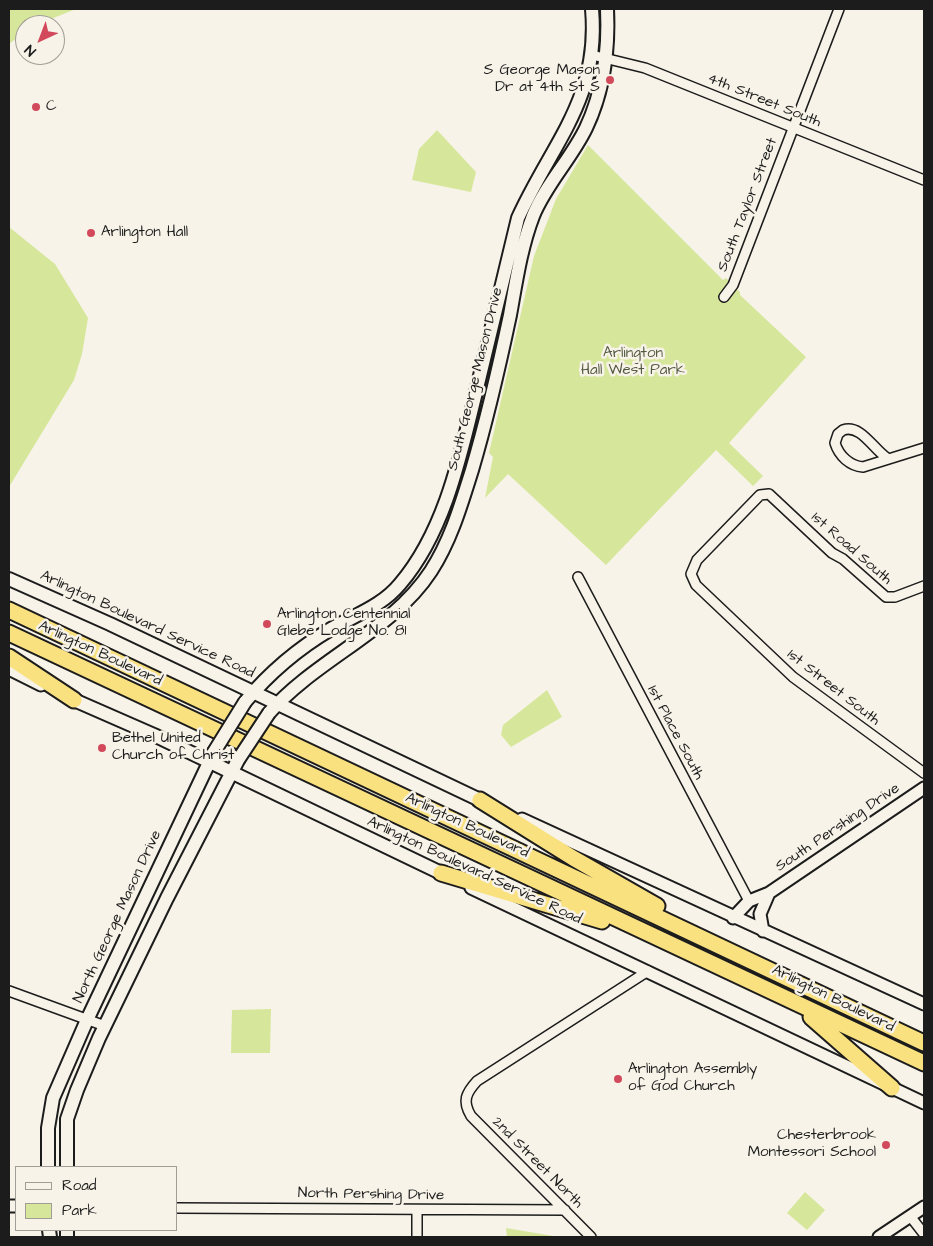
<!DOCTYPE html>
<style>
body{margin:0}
#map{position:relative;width:933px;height:1246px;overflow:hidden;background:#f7f3e8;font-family:"Architects Daughter",sans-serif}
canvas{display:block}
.frame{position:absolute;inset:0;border:10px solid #1c1c1c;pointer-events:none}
.legend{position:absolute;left:15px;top:1166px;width:162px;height:65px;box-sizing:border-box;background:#f7f3e8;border:1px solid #9f9d96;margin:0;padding:6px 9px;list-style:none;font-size:15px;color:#1c1c1c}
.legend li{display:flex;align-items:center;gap:10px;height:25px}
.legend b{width:25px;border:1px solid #9f9d96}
.north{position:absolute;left:15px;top:15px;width:50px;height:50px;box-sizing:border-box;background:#f7f3e8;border:1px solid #9f9d96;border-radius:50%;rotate:223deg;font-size:14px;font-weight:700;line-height:20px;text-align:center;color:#1c1c1c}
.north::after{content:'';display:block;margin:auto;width:18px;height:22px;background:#d1495b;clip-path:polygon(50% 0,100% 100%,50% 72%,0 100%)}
</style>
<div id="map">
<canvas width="933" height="1246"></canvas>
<div class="frame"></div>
<ul class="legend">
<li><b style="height:6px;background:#f7f3e8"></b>Road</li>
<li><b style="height:14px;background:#d6e79b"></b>Park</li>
</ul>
<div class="north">N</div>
</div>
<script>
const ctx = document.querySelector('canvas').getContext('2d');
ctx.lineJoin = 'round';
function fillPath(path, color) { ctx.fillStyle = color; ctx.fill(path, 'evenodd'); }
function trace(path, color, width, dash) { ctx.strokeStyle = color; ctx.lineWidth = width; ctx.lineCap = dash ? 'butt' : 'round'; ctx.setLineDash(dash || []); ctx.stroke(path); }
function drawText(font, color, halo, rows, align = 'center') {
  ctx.font = font + ' "Architects Daughter",sans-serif'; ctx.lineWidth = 5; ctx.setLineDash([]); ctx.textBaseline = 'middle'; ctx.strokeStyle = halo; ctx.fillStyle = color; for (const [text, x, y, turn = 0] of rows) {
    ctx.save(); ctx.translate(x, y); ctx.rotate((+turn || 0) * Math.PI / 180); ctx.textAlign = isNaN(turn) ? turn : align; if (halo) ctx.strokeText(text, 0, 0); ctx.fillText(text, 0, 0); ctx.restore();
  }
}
const green = new Path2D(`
 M 9,9 L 76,9 L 36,25 L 25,25 L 25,32 L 9,44 Z
 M 437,130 L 476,172 L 471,192 L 412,180 L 419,149 Z
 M 588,145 L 723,280 L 726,278 L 740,292 L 740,295 L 806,357 L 729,443 L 763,476 L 753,486 L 716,450 L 606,565 L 508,474 L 485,498 L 493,457 L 489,453 L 534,256 L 556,199 Z
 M 9,227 L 55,264 L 88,318 L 82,354 L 74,380 L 9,487 Z
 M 547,690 L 562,717 L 511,747 L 501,735 L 503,725 Z
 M 271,1009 L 270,1053 L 231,1053 L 232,1010 Z
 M 805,1192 L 825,1210 L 807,1230 L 787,1213 Z
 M 506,1228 L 559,1237 L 507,1237 Z`);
const minor = new Path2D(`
 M 592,55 L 645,68 L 924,180
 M 724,297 L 733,285 L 839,9
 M 887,458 C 873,449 861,424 843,430 L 838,434 L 835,443 C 839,456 850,466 863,467 L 924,448
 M 578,577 L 749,901
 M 924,586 L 895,597 L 886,597 L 843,559 L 832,553 L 769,494 L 760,495 L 697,560 L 691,574 L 696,585 L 793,677 L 924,773
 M 9,991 L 105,1026
 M 176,1208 L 565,1210
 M 910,1216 L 924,1234
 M 417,1237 L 417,1210
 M 591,1237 L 471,1116 C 462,1101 466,1093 477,1081 L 648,971`);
const tertiary = new Path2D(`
 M 9,669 L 41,685
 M 522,819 L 924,1004
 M 471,888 L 924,1103
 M 733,918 L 749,901 L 769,893 L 924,788
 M 763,931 L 760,914 L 769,893
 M 9,1206 L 16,1206
 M 879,1237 L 924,1207`);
const secondary = new Path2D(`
 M 9,579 L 110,624 L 480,800
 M 74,700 L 154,735 L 441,873
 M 245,702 C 270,672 297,649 331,629 C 355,615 382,606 400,584 C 447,529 462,448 479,380 C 492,326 505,272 518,218 C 552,143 600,99 592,9
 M 269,713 C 316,659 392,631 431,571 C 451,540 461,505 472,470 C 487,419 499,367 510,315 C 516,282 521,247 533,216 C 546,184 571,159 586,128 C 603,92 609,49 607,9
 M 48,1167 L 48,1128 L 53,1098 L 87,1020 L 214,752
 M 67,1167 L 67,1119 L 77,1090 L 99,1038 L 167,898 L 238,760
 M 49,1230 L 50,1237
 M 67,1237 L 67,1230`);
const trunk = new Path2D(`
 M 9,610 L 924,1043
 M 9,633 L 924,1063
 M 9,657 L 74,700
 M 480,800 L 573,858 L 657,906
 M 441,873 L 602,921
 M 811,1017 L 892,1088`);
const secondaryBridge = new Path2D(`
 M 214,752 L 245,702
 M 238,760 L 269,713`);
const markers = [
 [610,80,5,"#d1495b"],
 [36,107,5,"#d1495b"],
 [91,233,5,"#d1495b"],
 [267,624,5,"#d1495b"],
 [102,748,5,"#d1495b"],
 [618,1079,5,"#d1495b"],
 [886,1145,5,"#d1495b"]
];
const poiNames = [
 ["S George Mason",600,71,"right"],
 ["Dr at 4th St S",600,88,"right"],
 ["C",46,107],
 ["Arlington Hall",101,233],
 ["Arlington Centennial",277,615],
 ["Glebe Lodge No. 81",277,632],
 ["Bethel United",112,739],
 ["Church of Christ",112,756],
 ["Arlington Assembly",628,1070],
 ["of God Church",628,1087],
 ["Chesterbrook",876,1136,"right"],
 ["Montessori School",876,1153,"right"]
];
const streetNames = [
 ["4th Street South",764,101,22],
 ["South Taylor Street",748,205,-69],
 ["South George Mason Drive",476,379,-76],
 ["1st Road South",851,549,41],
 ["Arlington Boulevard Service Road",147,625,25],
 ["Arlington Boulevard",100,654,25],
 ["1st Street South",833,688,38],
 ["1st Place South",675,733,62],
 ["Arlington Boulevard",467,826,25],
 ["South Pershing Drive",838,828,-34],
 ["Arlington Boulevard Service Road",474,871,25],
 ["North George Mason Drive",118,917,-65],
 ["Arlington Boulevard",833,999,26],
 ["2nd Street North",537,1163,45],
 ["North Pershing Drive",371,1195,1]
];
const parkNames = [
 ["Arlington",633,354],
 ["Hall West Park",633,371]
];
fillPath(green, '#d6e79b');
trace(minor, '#1c1c1c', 12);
trace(tertiary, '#1c1c1c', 15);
trace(secondary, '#1c1c1c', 16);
trace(trunk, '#1c1c1c', 19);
trace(minor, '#f7f3e8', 9);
trace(tertiary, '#f7f3e8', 11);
trace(secondary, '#f7f3e8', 12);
trace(trunk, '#fae180', 15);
trace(secondaryBridge, '#1c1c1c', 16, []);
trace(secondaryBridge, '#f7f3e8', 12);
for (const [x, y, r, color] of markers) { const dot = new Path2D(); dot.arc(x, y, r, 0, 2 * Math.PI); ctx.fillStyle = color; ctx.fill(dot); trace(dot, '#f7f3e8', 2); }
drawText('15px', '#1c1c1c', '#f7f3e8', poiNames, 'left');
drawText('15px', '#1c1c1c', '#f7f3e8', streetNames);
drawText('15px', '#545942', '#f7f3e8', parkNames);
</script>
